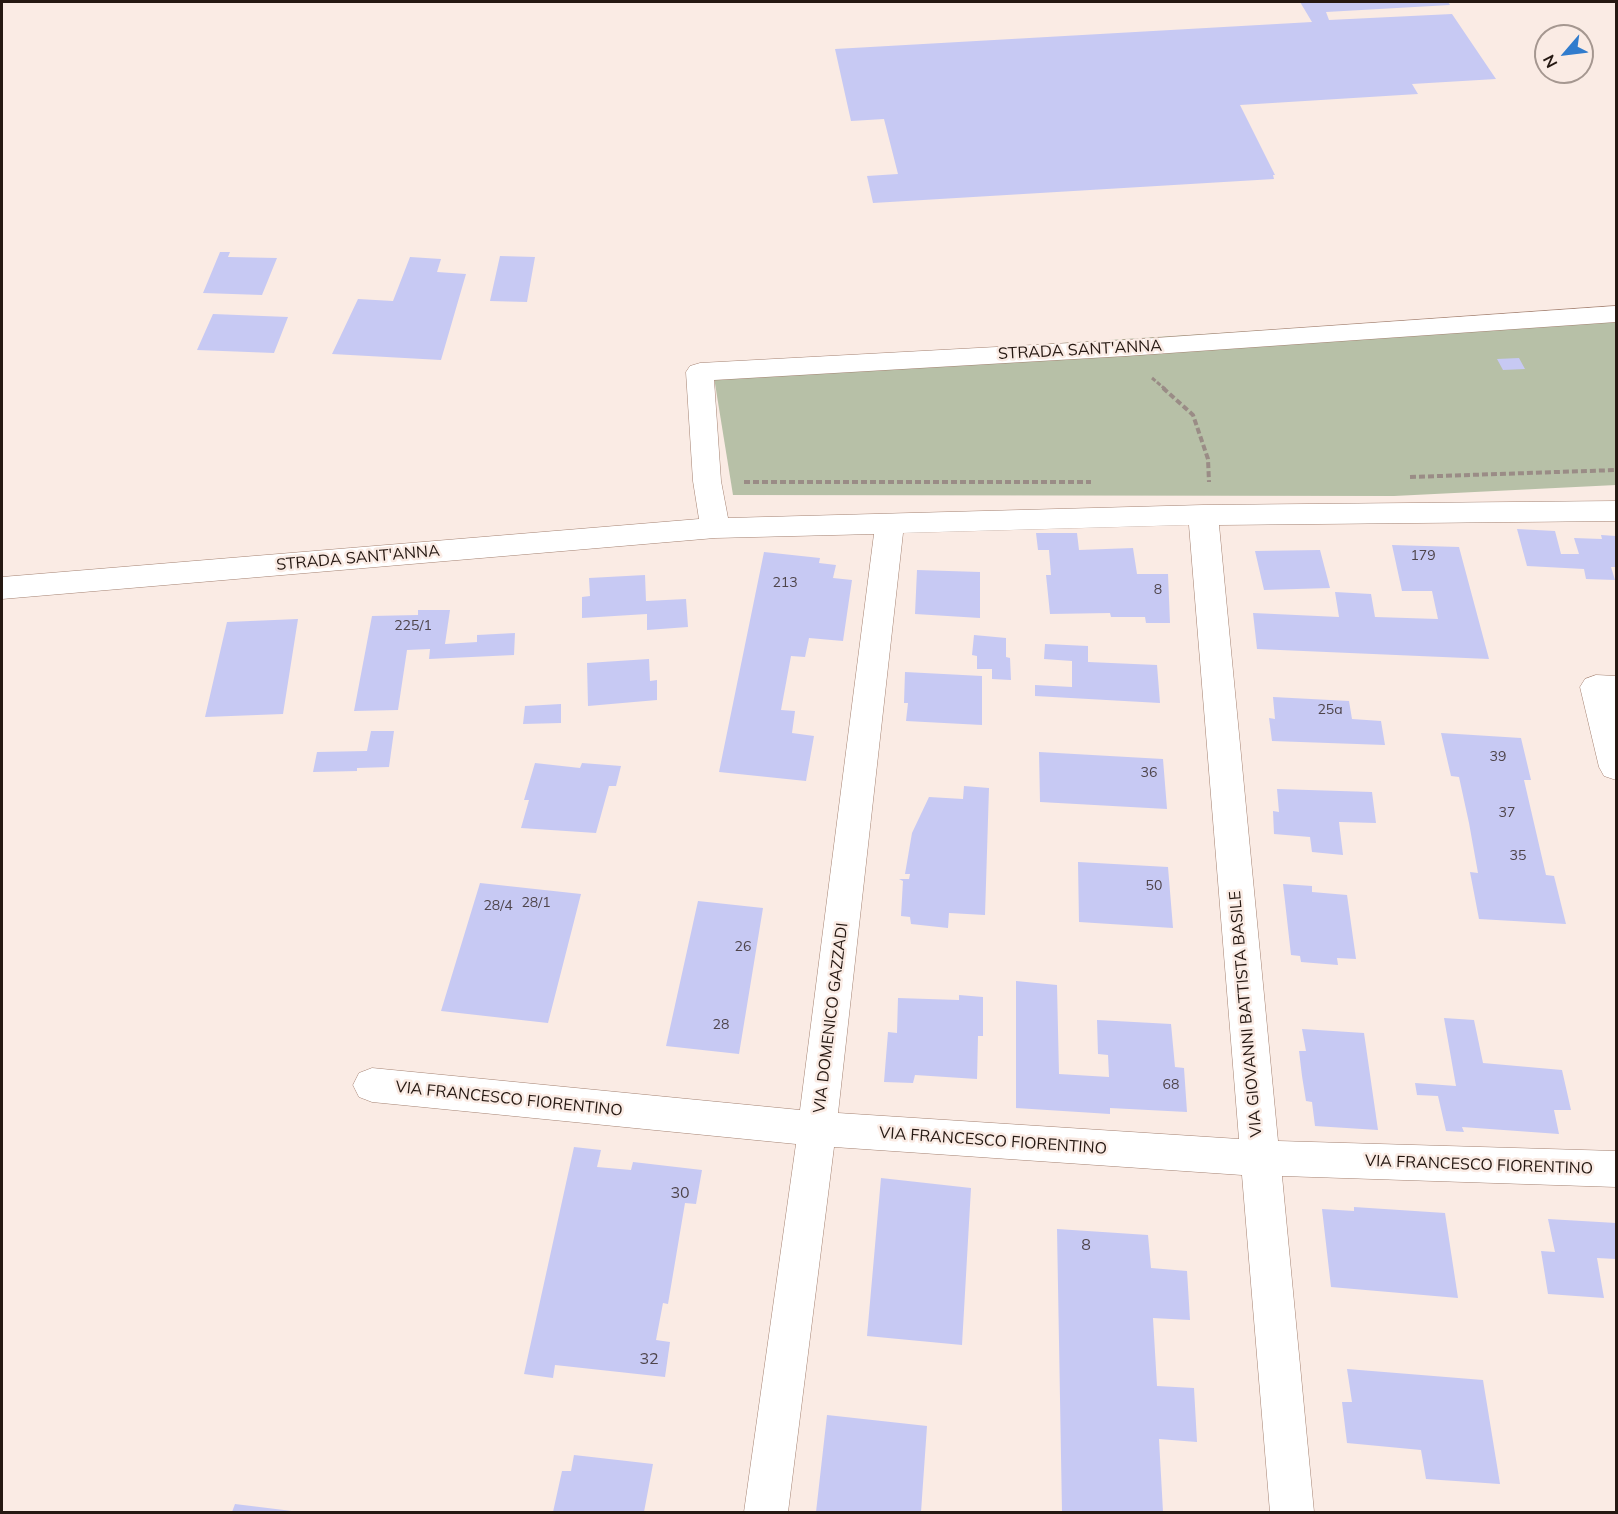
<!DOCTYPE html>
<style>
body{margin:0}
#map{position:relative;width:1618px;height:1514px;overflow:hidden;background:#faebe4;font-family:Mulish,sans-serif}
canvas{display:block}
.frame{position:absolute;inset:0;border:3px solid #251812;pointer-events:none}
.north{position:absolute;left:1534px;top:24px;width:60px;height:60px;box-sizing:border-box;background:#faebe4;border:2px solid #a59790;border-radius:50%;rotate:242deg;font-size:16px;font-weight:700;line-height:24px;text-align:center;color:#251812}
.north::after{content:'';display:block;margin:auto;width:21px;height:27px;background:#317ccd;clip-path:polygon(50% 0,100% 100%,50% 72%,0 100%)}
</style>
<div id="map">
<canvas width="1618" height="1514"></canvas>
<div class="frame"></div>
<div class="north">N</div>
</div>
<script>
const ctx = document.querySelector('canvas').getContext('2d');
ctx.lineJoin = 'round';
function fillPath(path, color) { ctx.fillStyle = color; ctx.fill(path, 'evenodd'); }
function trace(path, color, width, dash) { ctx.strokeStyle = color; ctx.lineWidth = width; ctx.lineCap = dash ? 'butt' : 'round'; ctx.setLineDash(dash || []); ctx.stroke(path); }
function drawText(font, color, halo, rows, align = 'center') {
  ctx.font = font + ' Mulish,sans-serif'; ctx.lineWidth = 5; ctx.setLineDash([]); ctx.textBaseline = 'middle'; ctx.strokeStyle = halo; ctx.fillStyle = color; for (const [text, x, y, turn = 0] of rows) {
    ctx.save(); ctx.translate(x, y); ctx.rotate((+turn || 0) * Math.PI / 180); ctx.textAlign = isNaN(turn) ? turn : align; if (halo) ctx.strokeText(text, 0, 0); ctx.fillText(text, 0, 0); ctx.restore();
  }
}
const green = new Path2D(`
 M 1616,308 L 1616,485 L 1394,496 L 733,495 L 712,365 Z`);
const building = new Path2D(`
 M 1300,2 L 1448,2 L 1450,5 L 1326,12 L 1329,20 L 1452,14 L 1496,79 L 1412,84 L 1418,94 L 1240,105 L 1275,175 L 1273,175 L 1274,179 L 873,203 L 867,176 L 898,174 L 884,119 L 851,121 L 835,49 L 1312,22 Z
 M 220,252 L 230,252 L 228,257 L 277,258 L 262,295 L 203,293 Z
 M 500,256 L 535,257 L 527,302 L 490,301 Z
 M 410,257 L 441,259 L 437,272 L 466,274 L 441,360 L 332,354 L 358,299 L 393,301 Z
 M 213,314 L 288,317 L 274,353 L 197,350 Z
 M 1519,358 L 1525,369 L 1503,370 L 1497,359 Z
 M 1517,529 L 1555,531 L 1561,554 L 1579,554 L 1574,538 L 1602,539 L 1601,535 L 1616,536 L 1616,567 L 1611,567 L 1615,580 L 1586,579 L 1584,569 L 1527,566 Z
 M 1036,533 L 1077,533 L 1079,550 L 1133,548 L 1137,574 L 1168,574 L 1170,623 L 1146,623 L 1145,617 L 1111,617 L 1110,613 L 1050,614 L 1046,575 L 1051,575 L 1049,550 L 1038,550 Z
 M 1392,545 L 1459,547 L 1489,659 L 1257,649 L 1253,613 L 1339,617 L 1335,592 L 1371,594 L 1375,617 L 1438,619 L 1432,591 L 1402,591 Z
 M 1320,550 L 1330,588 L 1264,590 L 1255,551 Z
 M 764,552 L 820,558 L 819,563 L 836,565 L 833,578 L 852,580 L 843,641 L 809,638 L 805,657 L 791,656 L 781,710 L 795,711 L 792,733 L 814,736 L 806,781 L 719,772 Z
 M 917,570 L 980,572 L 980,618 L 915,614 Z
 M 645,575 L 646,601 L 686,599 L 688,627 L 647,630 L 647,614 L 582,618 L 582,597 L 590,596 L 589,578 Z
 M 418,610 L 450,610 L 445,644 L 477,642 L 477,635 L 515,633 L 514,655 L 429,659 L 430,649 L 407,650 L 398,710 L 354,711 L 372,616 L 418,615 Z
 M 298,619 L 283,714 L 205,717 L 227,622 Z
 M 974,635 L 1006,638 L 1006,657 L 1010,658 L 1011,680 L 992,679 L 992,669 L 977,669 L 977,656 L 972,655 Z
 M 1045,644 L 1088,646 L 1088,662 L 1157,665 L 1160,703 L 1035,696 L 1035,685 L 1072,687 L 1072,661 L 1044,659 Z
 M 649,659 L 650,681 L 657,680 L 657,700 L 588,706 L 587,663 Z
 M 905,672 L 982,676 L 982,725 L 906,721 L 908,703 L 904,703 Z
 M 1273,697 L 1349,701 L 1352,719 L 1381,721 L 1385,745 L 1272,741 L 1269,718 L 1275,719 Z
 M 561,704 L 561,723 L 523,724 L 525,706 Z
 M 371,731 L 394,731 L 389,767 L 357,768 L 357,771 L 313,772 L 317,752 L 367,751 Z
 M 1441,733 L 1521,738 L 1531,780 L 1524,780 L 1546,875 L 1554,876 L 1566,924 L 1479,919 L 1470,872 L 1478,873 L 1469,823 L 1459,777 L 1451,776 Z
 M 1039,752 L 1163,759 L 1167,809 L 1040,802 Z
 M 535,763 L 580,768 L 582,763 L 621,766 L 616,786 L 609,786 L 596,833 L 521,828 L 529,800 L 524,800 Z
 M 964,786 L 989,788 L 985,915 L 949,913 L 948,928 L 911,924 L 910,917 L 901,916 L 903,881 L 899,879 L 909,879 L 910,874 L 905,874 L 912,833 L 929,797 L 963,799 Z
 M 1277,789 L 1372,792 L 1376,823 L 1339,822 L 1343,855 L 1312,852 L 1310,837 L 1274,834 L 1273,811 L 1279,812 Z
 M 1078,862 L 1168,867 L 1173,928 L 1079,922 Z
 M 480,883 L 581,894 L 548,1023 L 441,1011 Z
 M 1283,884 L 1312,886 L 1312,892 L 1347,895 L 1356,959 L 1337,958 L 1338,965 L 1301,962 L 1300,956 L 1291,955 Z
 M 698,901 L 763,908 L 739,1054 L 666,1046 Z
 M 1016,981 L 1057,985 L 1059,1074 L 1109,1077 L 1108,1055 L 1098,1054 L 1097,1020 L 1171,1024 L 1175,1067 L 1184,1068 L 1187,1112 L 1110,1108 L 1110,1114 L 1016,1108 Z
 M 959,995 L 983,997 L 983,1036 L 978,1036 L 977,1079 L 915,1075 L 913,1083 L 884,1082 L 888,1032 L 897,1033 L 898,998 L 959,1000 Z
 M 1444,1018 L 1474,1020 L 1483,1063 L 1562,1070 L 1571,1110 L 1554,1110 L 1559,1134 L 1462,1127 L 1464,1132 L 1446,1131 L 1438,1096 L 1417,1095 L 1415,1083 L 1456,1086 Z
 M 1302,1029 L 1364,1033 L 1378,1130 L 1315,1126 L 1312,1102 L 1306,1101 L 1302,1076 L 1299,1051 L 1306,1051 Z
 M 574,1147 L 601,1150 L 597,1167 L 631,1170 L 633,1162 L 702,1170 L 696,1204 L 685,1203 L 668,1304 L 663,1303 L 656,1340 L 670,1342 L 665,1377 L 555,1365 L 553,1378 L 524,1374 Z
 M 881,1178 L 971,1188 L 962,1345 L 867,1336 Z
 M 1354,1207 L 1445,1213 L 1458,1298 L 1331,1287 L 1322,1209 L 1354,1211 Z
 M 1548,1219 L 1616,1223 L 1616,1259 L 1597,1258 L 1604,1298 L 1548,1294 L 1541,1251 L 1555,1252 Z
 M 1057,1229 L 1148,1235 L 1151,1268 L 1187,1271 L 1190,1320 L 1153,1318 L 1157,1386 L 1194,1388 L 1197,1442 L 1159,1439 L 1163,1512 L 1062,1512 Z
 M 1347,1369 L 1483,1380 L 1500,1484 L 1426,1479 L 1421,1450 L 1347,1443 L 1342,1402 L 1352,1402 Z
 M 827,1415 L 927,1426 L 921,1512 L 816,1512 Z
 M 574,1455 L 653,1464 L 644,1512 L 553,1512 L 562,1471 L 571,1471 Z
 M 235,1504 L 292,1511 L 292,1512 L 232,1512 Z`);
const pathFar1 = new Path2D(`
 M 1152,378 L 1165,389`);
const path = new Path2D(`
 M 1163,388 L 1193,415 L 1208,459 L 1209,482
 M 1410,477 L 1616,470
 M 744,482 L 1091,482`);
const minor = new Path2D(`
 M 1616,306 L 1616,322 L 1126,356 L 714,380 L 721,481 L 728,518 L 1203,505 L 1616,501 L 1616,521 L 1219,525 L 1278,1141 L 1616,1151 L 1616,1187 L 1282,1176 L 1314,1512 L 1270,1512 L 1242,1175 L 834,1147 L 788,1512 L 744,1512 L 796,1144 L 372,1102 L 359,1097 L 353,1085 L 359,1073 L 372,1068 L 800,1110 L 874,534 L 715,538 L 2,599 L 2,577 L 699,519 L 693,481 L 686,372 L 690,366 L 700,363 L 1126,340 ZM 1189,525 L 1239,1139 L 838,1113 L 903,533 Z
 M 1596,675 L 1616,676 L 1616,780 L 1604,776 L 1599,767 L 1580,687 L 1585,679 Z`);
const numberNames = [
 ["179",1423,556],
 ["213",785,583],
 ["8",1158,590],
 ["225/1",413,626],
 ["25a",1330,710],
 ["39",1498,757],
 ["36",1149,773],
 ["37",1507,813],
 ["35",1518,856],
 ["50",1154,886],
 ["28/1",536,903],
 ["28/4",498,906],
 ["26",743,947],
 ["28",721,1025],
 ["68",1171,1085]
];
const streetNames = [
 ["STRADA SANT'ANNA",1080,350,-3],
 ["STRADA SANT'ANNA",358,558,-5],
 ["VIA GIOVANNI BATTISTA BASILE",1246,1014,-95],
 ["VIA DOMENICO GAZZADI",831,1018,-83],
 ["VIA FRANCESCO FIORENTINO",509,1099,6],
 ["VIA FRANCESCO FIORENTINO",993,1141,4],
 ["VIA FRANCESCO FIORENTINO",1479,1165,2]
];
const nearNumbernames = [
 ["30",680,1193],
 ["8",1086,1245],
 ["32",649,1359]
];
fillPath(green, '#b7c0a7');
fillPath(building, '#c7c9f3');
trace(minor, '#a48272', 1);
trace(pathFar1, '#9a8c86', 3, [4.5, 2]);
trace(path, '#9a8c86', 4, [6, 3]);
fillPath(minor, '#fff');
drawText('14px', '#4e444a', null, numberNames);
drawText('16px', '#251812', '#faebe4', streetNames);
drawText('16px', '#4e444a', null, nearNumbernames);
</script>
